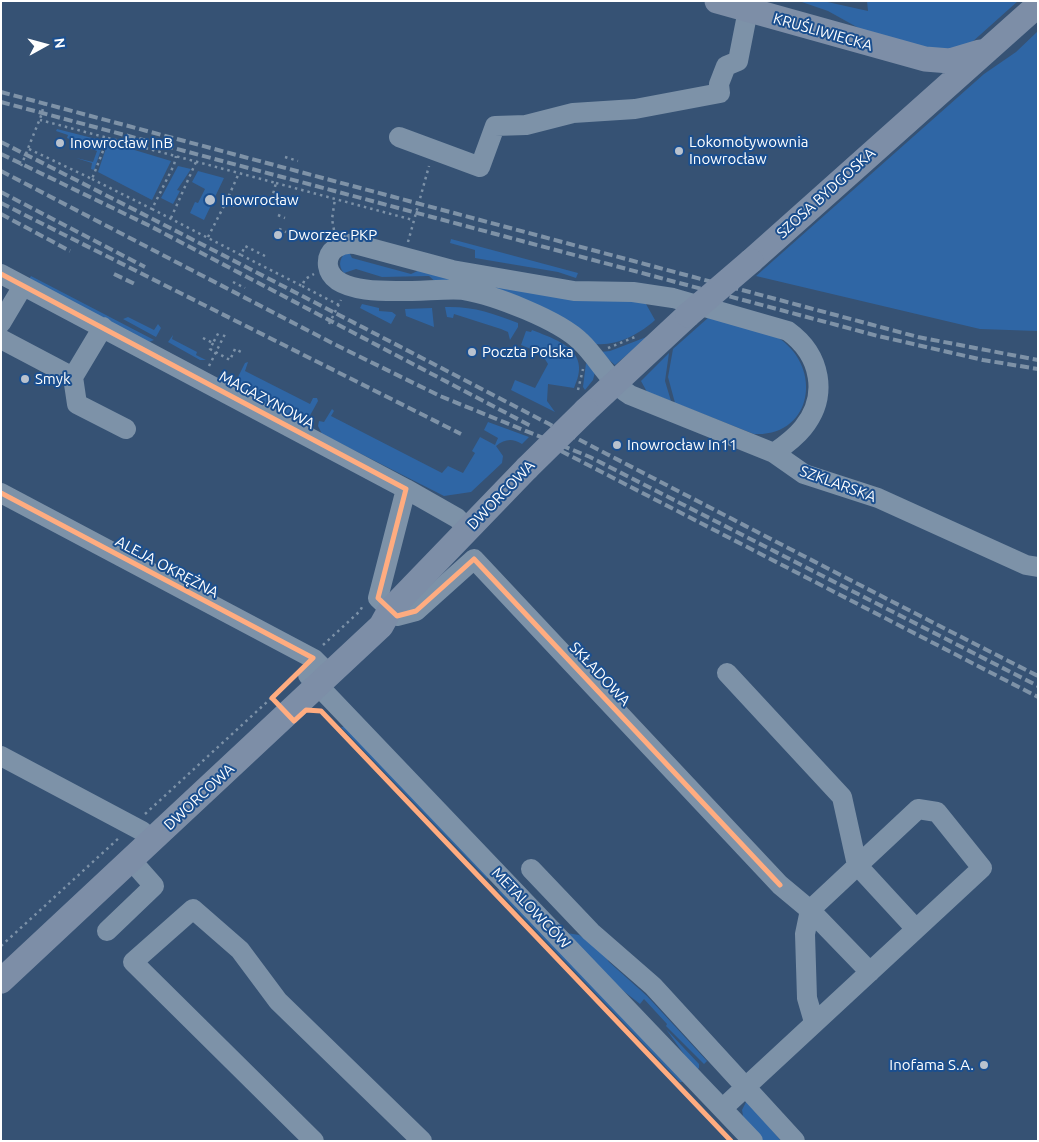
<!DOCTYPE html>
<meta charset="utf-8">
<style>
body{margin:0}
#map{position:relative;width:1039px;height:1142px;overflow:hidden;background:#365274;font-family:Ubuntu,sans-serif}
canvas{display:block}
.frame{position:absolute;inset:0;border:2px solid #fff;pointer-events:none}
.north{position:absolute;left:20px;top:20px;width:50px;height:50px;-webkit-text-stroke:4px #1b4f8f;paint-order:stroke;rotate:83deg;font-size:14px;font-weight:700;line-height:20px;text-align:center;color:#fff}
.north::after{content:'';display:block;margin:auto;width:18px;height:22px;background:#fff;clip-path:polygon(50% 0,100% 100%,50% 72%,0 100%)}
</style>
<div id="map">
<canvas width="1039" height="1142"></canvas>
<div class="frame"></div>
<div class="north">N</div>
</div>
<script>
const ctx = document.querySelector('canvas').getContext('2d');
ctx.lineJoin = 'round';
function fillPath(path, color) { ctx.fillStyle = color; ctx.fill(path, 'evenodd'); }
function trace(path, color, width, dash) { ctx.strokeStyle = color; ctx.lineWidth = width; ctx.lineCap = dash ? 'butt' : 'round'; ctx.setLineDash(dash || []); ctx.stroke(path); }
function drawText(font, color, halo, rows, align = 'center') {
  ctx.font = font + ' Ubuntu,sans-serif'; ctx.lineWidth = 4; ctx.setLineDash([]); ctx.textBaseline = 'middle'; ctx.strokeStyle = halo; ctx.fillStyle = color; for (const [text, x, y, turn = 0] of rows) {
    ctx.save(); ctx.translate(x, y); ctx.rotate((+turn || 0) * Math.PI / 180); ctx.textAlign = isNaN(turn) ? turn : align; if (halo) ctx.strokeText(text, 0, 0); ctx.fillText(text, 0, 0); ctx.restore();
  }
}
const green = new Path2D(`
 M 799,1 L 823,1 L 868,11 L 867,1 L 1018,1 L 971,43 L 944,52 L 864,31 L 828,11 Z
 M 1038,31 L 1038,331 L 980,329 L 756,276 L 984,74 L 1016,52 Z
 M 57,129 L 104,141 L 94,170 L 91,169 L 92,163 L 76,158 L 93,162 L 97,151 L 67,138 L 68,135 L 56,131 Z
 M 108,142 L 171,161 L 152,200 L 98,172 Z
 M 178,166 L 191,169 L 177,190 L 180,191 L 173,204 L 161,198 Z
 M 198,171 L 224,178 L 204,220 L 190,213 L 195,202 L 198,203 L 205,189 L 192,182 Z
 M 451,239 L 578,273 L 576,278 L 558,272 L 475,258 L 475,250 L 450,243 Z
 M 348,250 L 352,258 L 411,274 L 424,268 L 647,302 L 646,304 L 655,320 C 640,334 617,346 596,344 L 439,285 L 429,276 L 382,277 L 356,269 L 344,273 C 337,265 340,257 348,250 Z
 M 31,276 L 154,340 L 149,342 L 28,281 Z
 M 362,304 L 379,308 L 379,311 L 392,312 L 396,315 L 391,324 L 360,308 Z
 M 445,307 C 472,306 493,313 518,323 L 518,327 L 510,340 L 508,332 L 501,329 L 454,314 L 453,318 L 447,317 Z
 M 432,308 L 434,327 L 406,316 L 405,309 Z
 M 128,317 L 154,330 L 158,324 L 161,328 L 156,337 L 123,319 Z
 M 709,317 C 729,323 763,328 780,339 C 823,369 812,437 754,434 L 675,403 L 668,377 L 673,349 Z
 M 532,330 C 560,341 592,351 574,388 L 548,384 L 547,401 L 555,412 L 511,390 L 515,380 L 535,388 L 548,364 L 541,353 L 521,345 L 526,331 L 531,332 Z
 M 173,335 L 172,339 L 197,352 L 196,355 L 206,360 L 200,360 L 168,342 Z
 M 649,336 L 615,365 L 600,352 L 610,351 Z
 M 669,353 L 665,381 L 671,401 L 647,392 L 641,381 Z
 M 248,362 L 245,371 L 310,404 L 313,398 L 317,398 L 318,401 L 307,421 L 301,423 L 241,390 L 237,379 L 245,363 Z
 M 586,363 L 595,372 L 593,380 L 585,390 L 583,387 Z
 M 332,409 L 334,411 L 331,416 L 442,473 L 448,466 L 463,473 L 475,453 L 472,451 L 480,437 L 495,445 L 498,438 L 484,430 L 488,422 L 529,437 L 522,444 C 512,438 505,439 496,446 L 503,456 L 502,463 L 471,492 L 444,496 L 322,434 L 318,426 L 319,421 L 324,422 Z
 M 348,726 L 489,874 L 487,879 L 341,727 Z
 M 497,890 L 502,890 L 683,1082 L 680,1082 Z
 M 567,933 L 579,935 L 600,949 L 609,962 L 647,996 L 707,1061 L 704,1064 L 666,1026 L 667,1024 L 644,999 L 640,1004 L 612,982 Z
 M 666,1029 L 699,1064 L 699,1068 L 696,1071 Z
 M 746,1102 L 749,1103 L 781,1141 L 763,1141 L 744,1121 L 742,1110 Z`);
const path = new Path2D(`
 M 108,138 L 276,183 L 273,194 L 287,202
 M 29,149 L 92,179 L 108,138 L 40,120
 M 285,157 L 298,161
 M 21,166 L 41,116 L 45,101
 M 92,179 L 152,209 L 174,165 L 176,156
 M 276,183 L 413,220
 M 226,202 L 239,173
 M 152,209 L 241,255 L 245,246 L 265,256
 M 278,215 L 285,218
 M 171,218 L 196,162
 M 279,229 L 286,232
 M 334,230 L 332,219 L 335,199
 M 208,237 L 226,202 L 236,207
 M 408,242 L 429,166
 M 241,255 L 302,286 L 305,279 L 314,274
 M 233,282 L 245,288
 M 302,286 L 339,305
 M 329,324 L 341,300
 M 203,338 L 213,343 L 220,330
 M 213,343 L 210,349 L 230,360 L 235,349 L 243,353
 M 608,348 L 635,337
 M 209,366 L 226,332
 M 578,390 L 583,369
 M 323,645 L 360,611 L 363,605
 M 145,814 L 292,679
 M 1,946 L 120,837`);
const minor = new Path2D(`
 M 399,137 L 480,167 L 495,126 L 526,125 L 573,113 L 635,109 L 720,93 L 719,84 L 726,66 L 738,61 L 748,10
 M 1,274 L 406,489 L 378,598 L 397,616 L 416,611 L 474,559 L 780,885 L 810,910 L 870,972
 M 1,323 L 23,286
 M 1,339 L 73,377 L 77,404 L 126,429
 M 73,377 L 103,327
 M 774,453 C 784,446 795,438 803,428 C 829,396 821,355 788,331 L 673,298 L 633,292 L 574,291 L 452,270 L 355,244 C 341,242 326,250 328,266 C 334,305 438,286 464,290 C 494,295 559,320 581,342 C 598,358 609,382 630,395 L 774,453 L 804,474 L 878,498 L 1026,565 L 1038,567
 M 406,489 L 457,518 L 468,529
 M 1,493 L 314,659 L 330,675
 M 727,673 L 842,797 L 857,865 L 916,929
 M 308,675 L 753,1141
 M 1,756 L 142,831 L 151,841
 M 531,869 L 591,932 L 653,986 L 795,1141
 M 107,931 L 154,886 L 131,860
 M 723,1108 L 982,868 L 937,812 L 918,809 L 810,910 L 805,934 L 807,998 L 814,1022
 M 314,1141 L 133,962 L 193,909 L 240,950 L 278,1001 L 422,1141`);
const major = new Path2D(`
 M 717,1 L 925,59 L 950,61 L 980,52
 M 751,261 L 1038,5
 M 586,410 L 688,315
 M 1,981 L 381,626 L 390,610 L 527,468`);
const rail = new Path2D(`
 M 1,92 L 918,337 L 1038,360
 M 1,102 L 878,336 L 983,360 L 1038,369
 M 1,142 C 348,317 691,500 1038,676
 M 1,154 L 150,226 L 531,426
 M 1,171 L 332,343 L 440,396 L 590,457 L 1038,686
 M 1,192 L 145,267
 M 1,203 L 461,434
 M 1,214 L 70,251
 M 114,274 L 137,285
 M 561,451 L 1038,697`);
const majorBridge = new Path2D(`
 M 688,315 L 751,261
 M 527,468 L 586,410`);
const cycleway = new Path2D(`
 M 1,274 L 406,489 L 378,598 L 397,616 L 416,611 L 474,559 L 780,885
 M 1,493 L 313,658 L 272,698 L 294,721 L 306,710 L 321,711 L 731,1141`);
const markers = [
 [60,143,5,"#b9c2ce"],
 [679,151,5,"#b9c2ce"],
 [210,200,6,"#b9c2ce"],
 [278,235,5,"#b9c2ce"],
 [472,352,5,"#b9c2ce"],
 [25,379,5,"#b9c2ce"],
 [617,445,5,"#b9c2ce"],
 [984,1065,5,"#b9c2ce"]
];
const streetNames = [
 ["KRUŚLIWIECKA",823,32,16],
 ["SZOSA BYDGOSKA",826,193,-42],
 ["MAGAZYNOWA",267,400,28],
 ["SZKLARSKA",838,484,20],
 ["DWORCOWA",501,495,-46],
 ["ALEJA OKRĘŻNA",167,567,28],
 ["SKŁADOWA",600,674,47],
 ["DWORCOWA",199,797,-43],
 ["METALOWCÓW",531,908,46]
];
const poiNames = [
 ["Lokomotywownia",689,142],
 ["Inowrocław",689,159],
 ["Inowrocław InB",70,143],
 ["Inowrocław",221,200],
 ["Dworzec PKP",288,235],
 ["Poczta Polska",482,352],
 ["Smyk",35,379],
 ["Inowrocław In11",627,445],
 ["Inofama S.A.",974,1065,"right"]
];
fillPath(green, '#2f66a5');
trace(path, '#7d92a8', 2.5, [2.5, 4]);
trace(minor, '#7d92a8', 20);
trace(major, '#7d8ea7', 25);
trace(rail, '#7e92a7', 4, [9, 4]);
trace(majorBridge, '#7d8ea7', 25);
trace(cycleway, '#ffac80', 5);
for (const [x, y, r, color] of markers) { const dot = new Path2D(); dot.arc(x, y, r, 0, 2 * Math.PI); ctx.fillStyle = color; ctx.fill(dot); trace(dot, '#1b4f8f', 2); }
drawText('15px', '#fff', '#1b4f8f', streetNames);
drawText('15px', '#fff', '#1b4f8f', poiNames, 'left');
</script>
